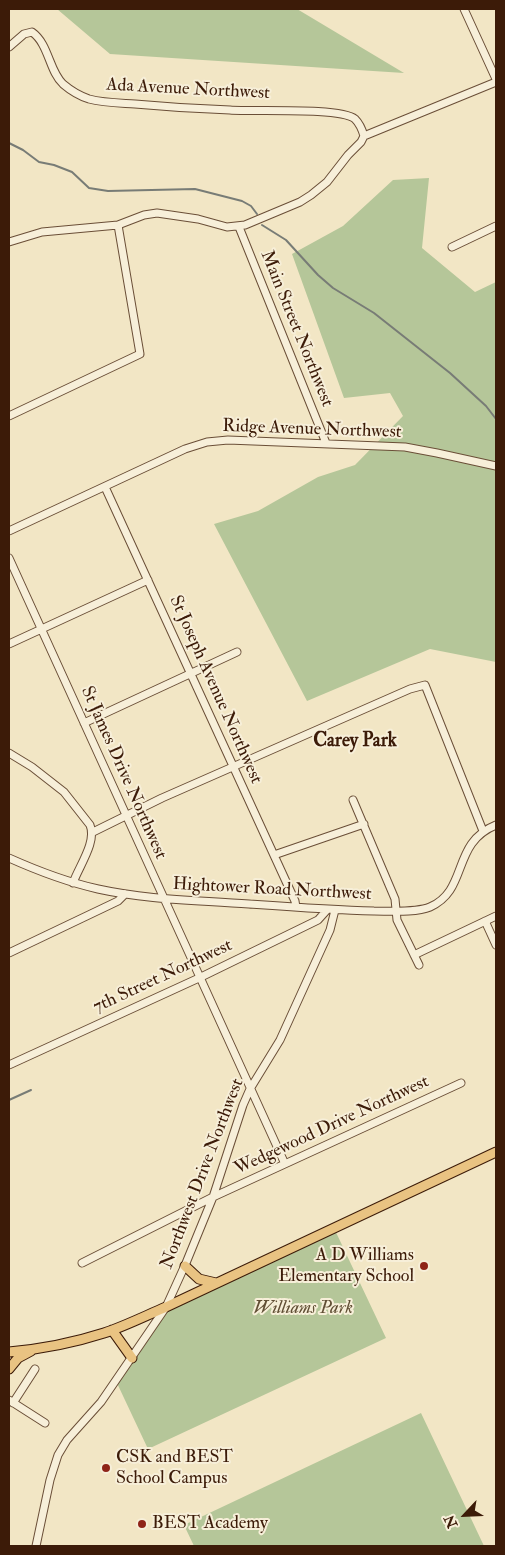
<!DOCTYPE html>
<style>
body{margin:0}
#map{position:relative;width:505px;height:1555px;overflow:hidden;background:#f2e6c5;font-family:"IM FELL Double Pica",serif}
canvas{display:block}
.frame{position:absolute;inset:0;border:10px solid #3c1b08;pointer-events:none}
.north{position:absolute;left:440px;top:1490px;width:50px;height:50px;-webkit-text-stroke:4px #f7efd9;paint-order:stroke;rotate:245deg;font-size:14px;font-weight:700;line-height:20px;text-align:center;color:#3c1b08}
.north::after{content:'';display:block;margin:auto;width:18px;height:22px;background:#3c1b08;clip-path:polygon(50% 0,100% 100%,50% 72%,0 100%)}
</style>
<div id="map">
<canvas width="505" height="1555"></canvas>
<div class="frame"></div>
<div class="north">N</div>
</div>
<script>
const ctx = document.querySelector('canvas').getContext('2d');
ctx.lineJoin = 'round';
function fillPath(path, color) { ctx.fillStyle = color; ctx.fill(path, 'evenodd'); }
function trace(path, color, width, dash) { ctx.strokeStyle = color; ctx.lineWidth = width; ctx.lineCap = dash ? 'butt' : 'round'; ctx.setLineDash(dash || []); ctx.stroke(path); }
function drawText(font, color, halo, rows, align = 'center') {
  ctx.font = font + ' "IM FELL Double Pica",serif'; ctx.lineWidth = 4; ctx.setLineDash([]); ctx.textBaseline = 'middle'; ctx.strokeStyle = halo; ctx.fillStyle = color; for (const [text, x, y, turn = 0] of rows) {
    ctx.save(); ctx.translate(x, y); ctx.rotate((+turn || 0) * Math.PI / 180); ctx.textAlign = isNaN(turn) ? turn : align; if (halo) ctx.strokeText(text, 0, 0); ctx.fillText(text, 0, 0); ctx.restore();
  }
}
const green = new Path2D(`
 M 57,9 L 297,9 L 404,73 L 110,54 Z
 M 429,178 L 422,248 L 475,292 L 496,282 L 496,662 L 430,649 L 307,701 L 214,524 L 258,511 L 318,477 L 355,465 L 403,416 L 390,393 L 344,398 L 292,254 L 343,226 L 393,180 Z
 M 333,1226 L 386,1338 L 148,1449 L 116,1381 L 165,1309 Z
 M 421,1413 L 484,1546 L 194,1546 L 184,1525 Z`);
const stream = new Path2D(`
 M 9,143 L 23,150 L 39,162 L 54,165 L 72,172 L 89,188 L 108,191 L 195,189 L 242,201 L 251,206 L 257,214
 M 262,225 L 286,240 L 318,275 L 333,288 L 374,313 L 450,373 L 486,406 L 496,419
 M 9,1100 L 31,1090`);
const minor = new Path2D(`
 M 464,9 L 496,79
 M 9,47 L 24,34 L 32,32 C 49,44 49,71 63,84 C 70,90 80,96 89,99 C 104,103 120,103 135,104 C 167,107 199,109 230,110 C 253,112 340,107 355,119 C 360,124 362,129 364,136
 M 364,136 L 496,82
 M 239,227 L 326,443
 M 9,242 L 42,232 L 118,225 L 144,215 L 157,213 L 198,219 L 227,227 L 245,225 L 300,202 L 311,195 L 327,182 L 348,155 L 361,142 L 364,136
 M 452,247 L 496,226
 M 9,416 L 140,354 L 118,225
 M 105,487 L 295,901 L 296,907
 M 9,531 L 185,449 L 207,442 L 228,440 L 405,447 L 437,453 L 496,466
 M 9,558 L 285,1164
 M 9,644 L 148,580
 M 84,723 L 237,652
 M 9,753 L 32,767 L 64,792 L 90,825 C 97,842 79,866 73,883
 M 353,800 L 395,899 L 397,920 L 419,965
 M 93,832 L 162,798 L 410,689 L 425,685 L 483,831
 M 274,855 L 364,824
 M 9,858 C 38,871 67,882 98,889 C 148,900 198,900 249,904 C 291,907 332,910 374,911 C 390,911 416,913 430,907 C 469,890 451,843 496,825
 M 485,921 L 496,945
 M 9,953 L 118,901 L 125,894
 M 414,955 L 496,916
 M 9,1065 L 199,978 L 318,920 L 327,910
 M 82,1263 L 213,1197 L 461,1083
 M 9,1400 L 45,1423
 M 13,1403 L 35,1369
 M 36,1546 L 50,1480 L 58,1455 L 67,1440 L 101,1402 L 166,1307 L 186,1263 L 213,1197 L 243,1105 L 250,1089 L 280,1040 L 330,930 L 335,910`);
const major = new Path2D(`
 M 185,1266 L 199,1279 L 216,1283
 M 112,1330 L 132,1358
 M 9,1352 C 42,1349 73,1343 104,1333 C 125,1326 145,1316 166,1307 L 496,1152
 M 9,1369 L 18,1358 L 31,1351`);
const markers = [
 [424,1266,5,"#8f2418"],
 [106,1468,5,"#8f2418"],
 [142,1524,5,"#8f2418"]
];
const streetNames = [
 ["Ada Avenue Northwest",188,90,3],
 ["Main Street Northwest",296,329,68],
 ["Ridge Avenue Northwest",312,430,2],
 ["St Joseph Avenue Northwest",215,690,66],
 ["St James Drive Northwest",123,773,66],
 ["Hightower Road Northwest",272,890,3],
 ["7th Street Northwest",163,977,-25],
 ["Wedgewood Drive Northwest",332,1126,-25],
 ["Northwest Drive Northwest",203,1174,-69]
];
const poiNames = [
 ["A D Williams",414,1256,"right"],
 ["Elementary School",414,1277,"right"],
 ["CSK and BEST",116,1458],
 ["School Campus",116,1479],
 ["BEST Academy",152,1524]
];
const parkNames = [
 ["Williams Park",303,1309]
];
const neighbourhoodNames = [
 ["Carey Park",355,742]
];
fillPath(green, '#b5c699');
trace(stream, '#787c76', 2);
trace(minor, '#6a4e37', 9);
trace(major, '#3c1b08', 11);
trace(minor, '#f7efd9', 7);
trace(major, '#e9c382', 9);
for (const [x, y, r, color] of markers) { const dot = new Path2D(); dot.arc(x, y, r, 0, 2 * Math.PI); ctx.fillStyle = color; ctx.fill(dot); trace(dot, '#f7efd9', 2); }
drawText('18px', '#3c1b08', '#f7efd9', streetNames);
drawText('18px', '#3c1b08', '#f7efd9', poiNames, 'left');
drawText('italic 18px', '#604e34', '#f7efd9', parkNames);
drawText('bold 19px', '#3c1b08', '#f7efd9', neighbourhoodNames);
</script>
